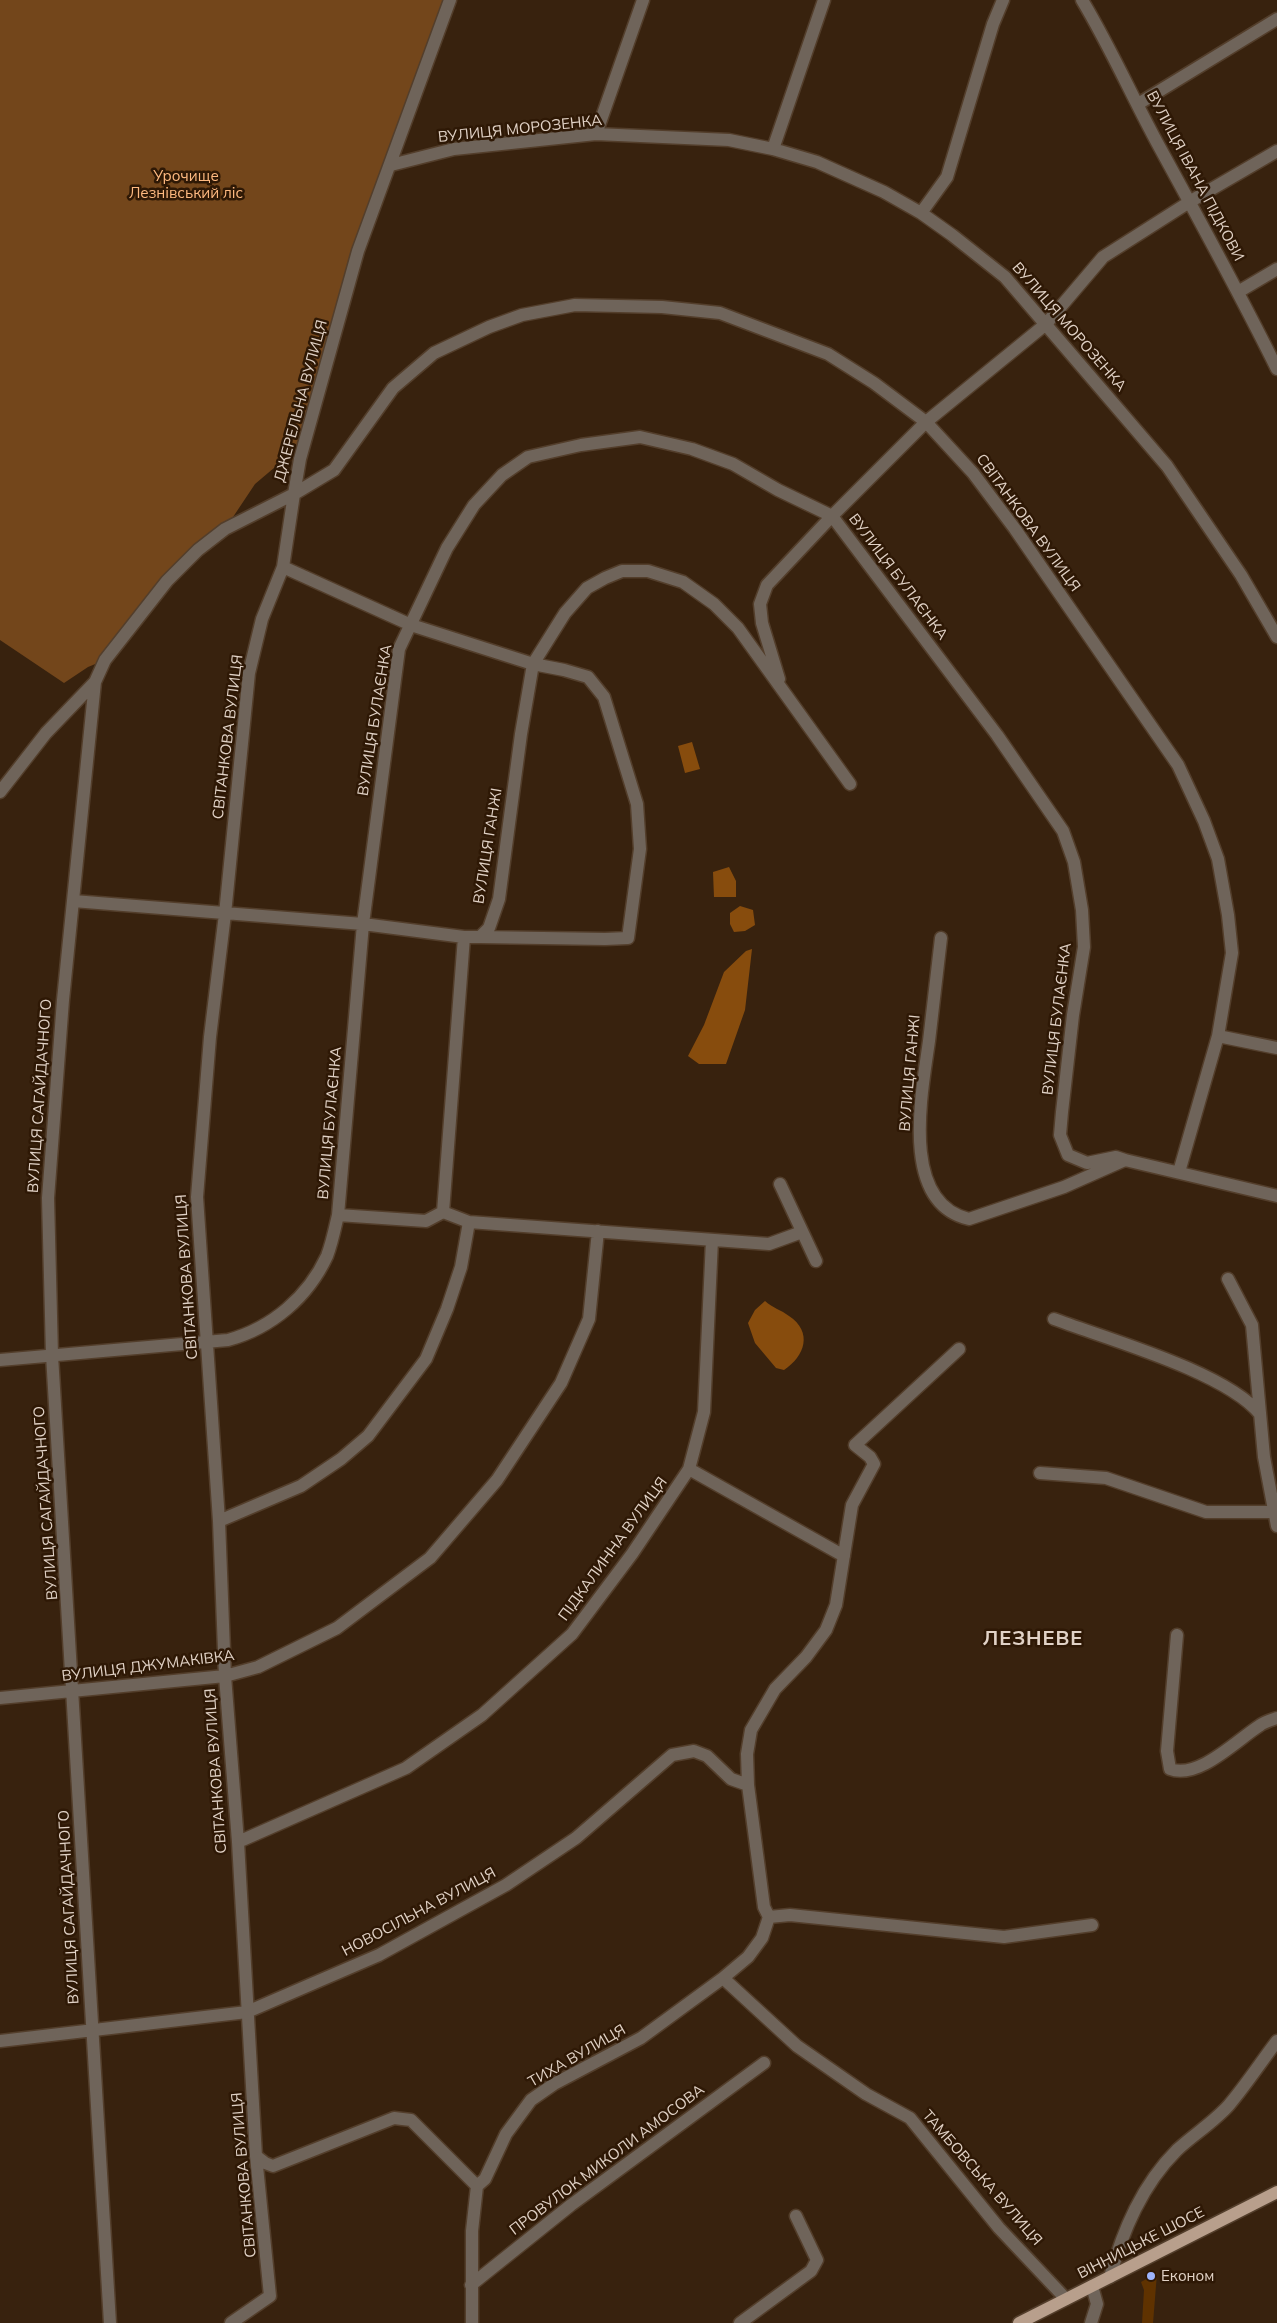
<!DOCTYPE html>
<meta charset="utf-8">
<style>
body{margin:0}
canvas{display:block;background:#38220e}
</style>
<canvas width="1277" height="2323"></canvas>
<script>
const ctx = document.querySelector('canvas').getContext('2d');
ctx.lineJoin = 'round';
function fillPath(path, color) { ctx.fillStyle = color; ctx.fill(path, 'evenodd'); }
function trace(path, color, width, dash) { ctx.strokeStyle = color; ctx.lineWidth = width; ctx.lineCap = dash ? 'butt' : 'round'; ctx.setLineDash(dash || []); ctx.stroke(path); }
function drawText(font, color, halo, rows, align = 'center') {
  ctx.font = font + ' Mulish,sans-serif'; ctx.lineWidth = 5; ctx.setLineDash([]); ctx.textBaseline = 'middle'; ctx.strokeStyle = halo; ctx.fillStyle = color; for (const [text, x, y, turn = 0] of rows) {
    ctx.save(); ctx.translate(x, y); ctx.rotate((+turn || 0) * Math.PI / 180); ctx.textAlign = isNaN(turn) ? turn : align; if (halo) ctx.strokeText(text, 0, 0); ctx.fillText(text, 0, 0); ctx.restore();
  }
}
const green = new Path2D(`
 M 1157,2273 L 1153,2323 L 1142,2323 L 1144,2290 L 1141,2282 Z`);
const forest = new Path2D(`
 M 0,0 L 450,0 L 391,165 L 300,459 L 281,462 L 255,484 L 225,529 L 198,550 L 105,660 L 88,667 L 64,683 L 0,640 Z`);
const water = new Path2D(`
 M 692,742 L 700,769 L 685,773 L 678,746 Z
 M 729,867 L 736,881 L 736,897 L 714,897 L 713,872 Z
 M 740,906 L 753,910 L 755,925 L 745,931 L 734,932 L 730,924 L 730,913 Z
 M 752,949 L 745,1010 L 726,1064 L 699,1064 L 688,1056 L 704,1025 L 724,972 L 746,951 Z
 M 765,1301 C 773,1308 781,1310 789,1316 C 813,1332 805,1356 784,1370 L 776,1368 L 755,1343 L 748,1323 L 755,1310 Z`);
const minor = new Path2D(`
 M 1082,0 C 1111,48 1133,99 1160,148 C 1200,221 1240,294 1277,369
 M 1138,104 L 1277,19
 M 596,134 L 643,0
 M 773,149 L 824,0
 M 391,165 L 454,149 L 596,134 L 729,140 L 773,149 L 817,162 L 884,192 L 921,213 L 952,235 L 1005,277 L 1167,466 L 1241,575 L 1277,637
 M 921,213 L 947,177 L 993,24 L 1003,0
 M 1238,292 L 1277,269
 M 283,567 L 411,625 L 533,664 L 564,670 L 588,677 L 604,697 L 637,804 L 640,849 L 628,938 L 605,939 L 480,937
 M 779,679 L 762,623 L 760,604 L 767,585 L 832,516 L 926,422 L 1046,324 L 1103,257 L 1191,201 L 1277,151
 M 95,682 L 63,1000 L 48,1198 L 52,1355 L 110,2323
 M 0,792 L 46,733 L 95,682 L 105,660 L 167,581 L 198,550 L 225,529 L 294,494 L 300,459 L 358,251 L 450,0
 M 73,901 L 363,924 L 464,937
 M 941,938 C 937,972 933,1007 929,1041 C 922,1092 899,1203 969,1219 L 1064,1187 L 1125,1160 L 1277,1196
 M 1218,1036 L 1277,1048
 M 780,1184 L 816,1261
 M 338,1215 L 426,1221 L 443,1212
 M 469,1222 L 769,1244 L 802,1232
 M 1228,1279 L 1252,1325 L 1264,1457 L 1277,1526
 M 1054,1319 C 1107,1339 1226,1372 1260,1414
 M 0,1360 L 228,1340 C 272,1328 308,1297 327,1256 C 332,1243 335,1228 338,1215 L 363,924 L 399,649 L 447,548 L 474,505 L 502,475 L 528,457 L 581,445 L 640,437 L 692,449 L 733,464 L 778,490 L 832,516 L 997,735 L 1063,831 L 1074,862 L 1082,910 L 1084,947 L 1073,1015 L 1062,1112 L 1060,1135 L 1068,1155 L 1087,1163 L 1116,1157 L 1125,1160
 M 689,1469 L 844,1556
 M 1040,1473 L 1106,1478 L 1206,1512 L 1276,1512
 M 219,1521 L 301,1486 L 341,1459 L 368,1436 L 426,1359 L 447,1309 L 461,1267 L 469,1222 L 443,1212 L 464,937 L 480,937 L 489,928 L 499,899 L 521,734 L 533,664 L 565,613 L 587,588 L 605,578 L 622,571 L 648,571 L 683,582 L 714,604 L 738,628 L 850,784
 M 1177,1635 L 1167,1751 L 1170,1769 C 1198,1780 1237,1740 1259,1726 C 1264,1722 1271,1720 1277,1718
 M 0,1698 L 225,1676 L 258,1667 L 337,1628 L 430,1558 L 497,1480 L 561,1383 L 589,1319 L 598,1231
 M 238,1842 L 406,1768 L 482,1715 L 572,1634 L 632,1554 L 689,1469 L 704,1412 L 712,1240
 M 769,1917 L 764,1907 L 748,1785 L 747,1754 L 751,1730 L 775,1689 L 806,1657 L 826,1630 L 836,1605 L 852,1505 L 874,1464 L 870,1457 L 855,1445 L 959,1349
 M 769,1917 L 790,1915 L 1004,1937 L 1092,1925
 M 723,1978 L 797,2046 L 866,2094 L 910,2118 L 999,2228 L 1066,2299
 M 0,2041 L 247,2012 L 314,1983 L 379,1955 L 506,1885 L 576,1838 L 672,1755 L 694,1751 L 707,1756 L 731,1779 L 748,1785
 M 256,2156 L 265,2163 L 273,2166 L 394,2118 L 411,2120 L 477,2186 L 485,2179 L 506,2134 L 531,2100 L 554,2084 L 641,2038 L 723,1978 L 748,1957 L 762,1938 L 769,1917
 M 1110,2277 C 1123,2230 1142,2185 1177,2150 C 1193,2135 1214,2122 1229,2105 C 1246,2085 1261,2062 1277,2041
 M 471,2285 L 571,2205 L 764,2063
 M 231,2323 L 270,2296 L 256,2156 L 238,1842 L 225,1676 L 219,1521 L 197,1197 L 210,1037 L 225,914 L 249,673 L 262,619 L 283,567 L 294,494 L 334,470 L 393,388 L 434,353 L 489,327 L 522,315 L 575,305 L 662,307 L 720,313 L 828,354 L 874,383 L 926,422 L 973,473 L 1015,529 L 1178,765 L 1204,821 L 1218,859 L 1228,915 L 1232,953 L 1218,1036 L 1179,1172
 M 472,2323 L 472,2231 L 477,2186
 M 740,2323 L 811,2271 L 817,2260 L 796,2216
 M 1091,2323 L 1097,2304 L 1092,2286`);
const major = new Path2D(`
 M 1019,2323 L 1277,2192`);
const markers = [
 [1151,2276,5,"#9db4fd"]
];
const streetNames = [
 ["ВУЛИЦЯ МОРОЗЕНКА",520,129,-6],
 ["ВУЛИЦЯ ІВАНА ПІДКОВИ",1195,176,62],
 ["ВУЛИЦЯ МОРОЗЕНКА",1069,327,49],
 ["ДЖЕРЕЛЬНА ВУЛИЦЯ",301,401,-75],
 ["СВІТАНКОВА ВУЛИЦЯ",1028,523,54],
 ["ВУЛИЦЯ БУЛАЄНКА",898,577,53],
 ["ВУЛИЦЯ БУЛАЄНКА",375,720,-81],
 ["СВІТАНКОВА ВУЛИЦЯ",228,737,-83],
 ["ВУЛИЦЯ ГАНЖІ",488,846,-81],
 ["ВУЛИЦЯ БУЛАЄНКА",1057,1019,-83],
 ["ВУЛИЦЯ ГАНЖІ",910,1073,-85],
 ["ВУЛИЦЯ САГАЙДАЧНОГО",40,1096,-86],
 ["ВУЛИЦЯ БУЛАЄНКА",330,1123,-85],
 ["СВІТАНКОВА ВУЛИЦЯ",187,1277,-94],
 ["ВУЛИЦЯ САГАЙДАЧНОГО",46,1503,-94],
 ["ПІДКАЛИННА ВУЛИЦЯ",613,1549,-54],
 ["ВУЛИЦЯ ДЖУМАКІВКА",148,1666,-7],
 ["СВІТАНКОВА ВУЛИЦЯ",216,1771,-94],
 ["ВУЛИЦЯ САГАЙДАЧНОГО",69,1907,-93],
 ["НОВОСІЛЬНА ВУЛИЦЯ",419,1912,-28],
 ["ТИХА ВУЛИЦЯ",577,2056,-30],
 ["ПРОВУЛОК МИКОЛИ АМОСОВА",607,2160,-37],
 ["СВІТАНКОВА ВУЛИЦЯ",244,2175,-95],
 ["ТАМБОВСЬКА ВУЛИЦЯ",982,2178,49],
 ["ВІННИЦЬКЕ ШОСЕ",1141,2243,-27]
];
const parkNames = [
 ["Урочище",186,176],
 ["Лезнівський ліс",186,193]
];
const poiNames = [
 ["Економ",1161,2276]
];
const districtNames = [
 ["ЛЕЗНЕВЕ",1033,1639]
];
fillPath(green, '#5f3200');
fillPath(forest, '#73461b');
fillPath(water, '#874c0d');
trace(minor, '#533e2b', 15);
trace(major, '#533e2b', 15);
trace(minor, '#6f645a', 12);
trace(major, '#b89f8c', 12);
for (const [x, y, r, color] of markers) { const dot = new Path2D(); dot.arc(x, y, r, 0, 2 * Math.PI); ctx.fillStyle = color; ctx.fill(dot); trace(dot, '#2e1805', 2); }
drawText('15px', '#e1d2c6', '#2e1805', streetNames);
drawText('15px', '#ffba81', '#2e1805', parkNames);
drawText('15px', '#e1d2c6', '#2e1805', poiNames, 'left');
ctx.letterSpacing = '1px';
drawText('bold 20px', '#e1d2c6', '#2e1805', districtNames);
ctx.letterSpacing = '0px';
</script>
